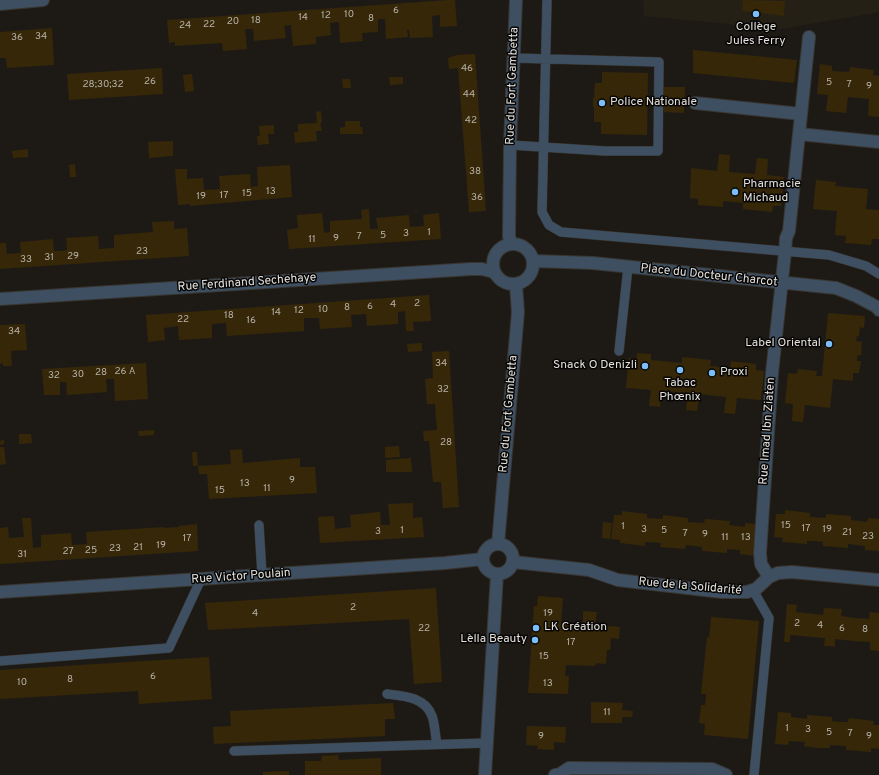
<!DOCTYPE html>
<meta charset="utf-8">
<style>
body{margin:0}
canvas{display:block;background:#1d1a16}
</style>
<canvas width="879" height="775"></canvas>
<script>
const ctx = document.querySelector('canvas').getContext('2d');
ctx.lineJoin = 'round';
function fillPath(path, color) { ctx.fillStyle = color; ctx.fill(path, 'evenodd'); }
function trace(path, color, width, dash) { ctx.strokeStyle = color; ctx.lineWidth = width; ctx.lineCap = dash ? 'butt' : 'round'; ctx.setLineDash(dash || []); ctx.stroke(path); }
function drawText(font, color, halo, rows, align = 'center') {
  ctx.font = font + ' Overpass,sans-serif'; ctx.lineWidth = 3; ctx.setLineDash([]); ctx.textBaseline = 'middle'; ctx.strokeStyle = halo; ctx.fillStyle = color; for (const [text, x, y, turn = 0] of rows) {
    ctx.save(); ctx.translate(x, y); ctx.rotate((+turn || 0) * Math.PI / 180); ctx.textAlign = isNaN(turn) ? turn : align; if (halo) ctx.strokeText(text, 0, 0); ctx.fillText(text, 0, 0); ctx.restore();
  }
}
const built = new Path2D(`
 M 643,0 L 879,0 L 879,12 L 781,29 L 644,16 Z`);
const building = new Path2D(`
 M 448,0 L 455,0 L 457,26 L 440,27 L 440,15 L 432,16 L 433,37 L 410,38 L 409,30 L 407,30 L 408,37 L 386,39 L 385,19 L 378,19 L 378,32 L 362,33 L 363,41 L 340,43 L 339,22 L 330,23 L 331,35 L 316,37 L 316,44 L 293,46 L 291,25 L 284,26 L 286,38 L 254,41 L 253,29 L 245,29 L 247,49 L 223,51 L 222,43 L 175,46 L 175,42 L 169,43 L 167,20 Z
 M 743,0 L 785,1 L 784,16 L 742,11 Z
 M 52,28 L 54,65 L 7,68 L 6,58 L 0,58 L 0,32 Z
 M 693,50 L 797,60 L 794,83 L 693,73 Z
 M 475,54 L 486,211 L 469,212 L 458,68 L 449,69 L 448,58 L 457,55 Z
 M 820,64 L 832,66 L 832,71 L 849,72 L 850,67 L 874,70 L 873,75 L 879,76 L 879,117 L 868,116 L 869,99 L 848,97 L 846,113 L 826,111 L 828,95 L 817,94 Z
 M 162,68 L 163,94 L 69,100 L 67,74 Z
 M 602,72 L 648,73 L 647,135 L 601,134 L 601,122 L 594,122 L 594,107 L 593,107 L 593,98 L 594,98 L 595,83 L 602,83 Z
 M 192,74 L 194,91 L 185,92 L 183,75 Z
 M 389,77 L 403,77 L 403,84 L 390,85 Z
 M 342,79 L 350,79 L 351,88 L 343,88 Z
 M 664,87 L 685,87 L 684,113 L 664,112 Z
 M 321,111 L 322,123 L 320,123 L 322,131 L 316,131 L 317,141 L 295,143 L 294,132 L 298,132 L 298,124 L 317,123 L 316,112 Z
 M 345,121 L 360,121 L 360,127 L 362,127 L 363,134 L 340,134 L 340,128 L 345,127 Z
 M 274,125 L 274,134 L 268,134 L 269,144 L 258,145 L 257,136 L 260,136 L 259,126 Z
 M 173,141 L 173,156 L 149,158 L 148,142 Z
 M 28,149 L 28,157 L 13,158 L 12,151 Z
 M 719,154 L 730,155 L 729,172 L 755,174 L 757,158 L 768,159 L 767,175 L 784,177 L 781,206 L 773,206 L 772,212 L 743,209 L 743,203 L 723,201 L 723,207 L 698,205 L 698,199 L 690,198 L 691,168 L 717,171 Z
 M 75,164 L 76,177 L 70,177 L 69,165 Z
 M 290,165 L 292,197 L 190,206 L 190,204 L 178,205 L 175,169 L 187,169 L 187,179 L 203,178 L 204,190 L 220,189 L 219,176 L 234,175 L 250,174 L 251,187 L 258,186 L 257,167 Z
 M 816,180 L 836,182 L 835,186 L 868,189 L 866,209 L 879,210 L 879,239 L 872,239 L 871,245 L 845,243 L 846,236 L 835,235 L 837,211 L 813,209 Z
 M 369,209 L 370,229 L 378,229 L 376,218 L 409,215 L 410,227 L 424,226 L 423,215 L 439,213 L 441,239 L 289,249 L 287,230 L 298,228 L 297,215 L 322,213 L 324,233 L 330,232 L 330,221 L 362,219 L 361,210 Z
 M 174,221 L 174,229 L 187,228 L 189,256 L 0,269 L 0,243 L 6,243 L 7,254 L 21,253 L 20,242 L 53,239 L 54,251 L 60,251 L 67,250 L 66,238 L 98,236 L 99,249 L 114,248 L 114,235 L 153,232 L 152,222 Z
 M 429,295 L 431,321 L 413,322 L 414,331 L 406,331 L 405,311 L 398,312 L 398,324 L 367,326 L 366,314 L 351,315 L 352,327 L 320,329 L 319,318 L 304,318 L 304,331 L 242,335 L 227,336 L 226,323 L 212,324 L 212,338 L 179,340 L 178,326 L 164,328 L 165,340 L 148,342 L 146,315 Z
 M 828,313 L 865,316 L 864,328 L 860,327 L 859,336 L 857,336 L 856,341 L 862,342 L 861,355 L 858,355 L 857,357 L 857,361 L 861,361 L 859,373 L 853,373 L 853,381 L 833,379 L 830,408 L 805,405 L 803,422 L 792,421 L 793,404 L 785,403 L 788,373 L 797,374 L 798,369 L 817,371 L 816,376 L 822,376 Z
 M 25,324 L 27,350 L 11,351 L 12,366 L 3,366 L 3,363 L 0,364 L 0,325 Z
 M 422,343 L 422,351 L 408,352 L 407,344 Z
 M 449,351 L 459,507 L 443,508 L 441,482 L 433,482 L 429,441 L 424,441 L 423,431 L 437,430 L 435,404 L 427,404 L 425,379 L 433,378 L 432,352 Z
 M 637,353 L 651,354 L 651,360 L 682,363 L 682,357 L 711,360 L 710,366 L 730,368 L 731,361 L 756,364 L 756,370 L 764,371 L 761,400 L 737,398 L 735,414 L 724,413 L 726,397 L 699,394 L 697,411 L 686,410 L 688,393 L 662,391 L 660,407 L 649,406 L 651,390 L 626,388 L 629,358 L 637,359 Z
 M 146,363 L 148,399 L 115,401 L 114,379 L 106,379 L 107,392 L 67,395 L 66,382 L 60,382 L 60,395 L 44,395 L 42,369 Z
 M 154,430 L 154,435 L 139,436 L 138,431 Z
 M 19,434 L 31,434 L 32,443 L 19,444 Z
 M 4,440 L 4,444 L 0,445 L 0,441 Z
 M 399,446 L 400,457 L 385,458 L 385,447 Z
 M 0,447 L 4,447 L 6,464 L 0,465 Z
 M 242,449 L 243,463 L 300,458 L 300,467 L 315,467 L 317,493 L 209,499 L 207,474 L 199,474 L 198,466 L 193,466 L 192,452 L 197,452 L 198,466 L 231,464 L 230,450 Z
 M 411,458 L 412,472 L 386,472 L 386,460 Z
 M 413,503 L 413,518 L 422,517 L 424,537 L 320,543 L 318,517 L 334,516 L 335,529 L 351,527 L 350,515 L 380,512 L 381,525 L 390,525 L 388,504 Z
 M 785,510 L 810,513 L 810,517 L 826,518 L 826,514 L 851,516 L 851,520 L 867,522 L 868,518 L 879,519 L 879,551 L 865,550 L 865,546 L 848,544 L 848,548 L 823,546 L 823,542 L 815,541 L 807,541 L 807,544 L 782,542 L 783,538 L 774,537 L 776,514 L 785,514 Z
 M 622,511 L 647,514 L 647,518 L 663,519 L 663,515 L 688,518 L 688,522 L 704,523 L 705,519 L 730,521 L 729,525 L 745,527 L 745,523 L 758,524 L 755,556 L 740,554 L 740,550 L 727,549 L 727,553 L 702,551 L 702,547 L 686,545 L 685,549 L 660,547 L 661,543 L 645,542 L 645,546 L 620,543 L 620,540 L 611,539 L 614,515 L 622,515 Z
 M 22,518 L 31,518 L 33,548 L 41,547 L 41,535 L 71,533 L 72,545 L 87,544 L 86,532 L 164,527 L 164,528 L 179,527 L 179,526 L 197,524 L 198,551 L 0,564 L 0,528 L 8,527 L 9,538 L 24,537 Z
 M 603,522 L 612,523 L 610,539 L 602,538 Z
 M 436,588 L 442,682 L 414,684 L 409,619 L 208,630 L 205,603 Z
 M 538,596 L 563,598 L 561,623 L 583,624 L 583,611 L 597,612 L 595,625 L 620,627 L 619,639 L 611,638 L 610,650 L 607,650 L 606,664 L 596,663 L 595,666 L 566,665 L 565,676 L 569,676 L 568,694 L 528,693 L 534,606 L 537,606 Z
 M 787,604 L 797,605 L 796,612 L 823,615 L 824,608 L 842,609 L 841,616 L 855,618 L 869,619 L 870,612 L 879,613 L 879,651 L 870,650 L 870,642 L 853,641 L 835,639 L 835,647 L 829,646 L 824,646 L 825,638 L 790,635 L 790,642 L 784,642 Z
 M 711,617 L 759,621 L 748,739 L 704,735 L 705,724 L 699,723 L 701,705 L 705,705 L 706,694 L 701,694 L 707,637 L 709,638 Z
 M 209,657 L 212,699 L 139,704 L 138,691 L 0,699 L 0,670 Z
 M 591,702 L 623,703 L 622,710 L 633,711 L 632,717 L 622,717 L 622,723 L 591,723 Z
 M 393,703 L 395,719 L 385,719 L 385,736 L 214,744 L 213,727 L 231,726 L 230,711 Z
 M 778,712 L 791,713 L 791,717 L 807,719 L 807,715 L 832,717 L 832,721 L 840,722 L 848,722 L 849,718 L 874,721 L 873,725 L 879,725 L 879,749 L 871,748 L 871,752 L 846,750 L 846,746 L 830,745 L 830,748 L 817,748 L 804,746 L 805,742 L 789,741 L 788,745 L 775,744 Z
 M 527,726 L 566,727 L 565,743 L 554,742 L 554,750 L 537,749 L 538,746 L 526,745 Z
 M 338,755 L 339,760 L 381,758 L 381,775 L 305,775 L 305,761 L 321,761 L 322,756 Z
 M 289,771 L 289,775 L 263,775 L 263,772 Z`);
const service = new Path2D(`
 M 547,0 L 542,212 L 549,225 L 561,232 L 829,255 L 866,266 L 879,274
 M 510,145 L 605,151 L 658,151 L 659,62 L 513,58
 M 619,351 L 628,267
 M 259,525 L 262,575
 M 753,590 L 769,618 L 754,775
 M 0,661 L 169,648 L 201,579
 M 387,694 C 404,696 425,697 432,716 C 435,724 435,735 437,744
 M 234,751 L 486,743`);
const minor = new Path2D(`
 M 0,4 L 43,0
 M 695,103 L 801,114
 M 799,134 L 879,142
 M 533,261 L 593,263 L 836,288 L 856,296 L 877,307 L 879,310
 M 0,299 L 471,269 L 482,269 L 494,272
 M 513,562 L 589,570 L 618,580 L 722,592 L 747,592 L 756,589 L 769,577 L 778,573 L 792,572 L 879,580
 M 769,577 L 761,564 L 760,553 L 772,373 L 785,252 L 786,238 L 789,231 L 809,37
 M 0,592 L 445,563 L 483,559
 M 555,775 L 560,774 L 569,768 L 712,769 L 726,775`);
const tertiary = new Path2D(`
 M493 264a20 20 0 1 1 40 0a20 20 0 1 1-40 0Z
 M 511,244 L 509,236 L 510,145 L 516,0
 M483 559a15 15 0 1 1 30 0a15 15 0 1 1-30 0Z
 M 498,544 L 518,312 L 516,285
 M 485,775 L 497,574`);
const markers = [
 [756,14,4,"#7cbef9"],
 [602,103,4,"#7cbef9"],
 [735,192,4,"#7cbef9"],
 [829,344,4,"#7cbef9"],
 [645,366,4,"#7cbef9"],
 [680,370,4,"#7cbef9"],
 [712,373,4,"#7cbef9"],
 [536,628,4,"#7cbef9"],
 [535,640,4,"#7cbef9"]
];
const numberNames = [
 ["6",396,11],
 ["10",349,15],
 ["12",326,16],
 ["14",303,18],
 ["8",371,19],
 ["18",256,21],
 ["20",233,22],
 ["22",209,25],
 ["24",185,26],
 ["34",41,37],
 ["36",17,38],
 ["46",467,69],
 ["26",150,82],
 ["5",829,83],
 ["28;30;32",103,85],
 ["7",849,85],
 ["9",869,87],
 ["44",469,95],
 ["42",471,121],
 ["38",475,172],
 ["13",271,192],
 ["15",247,194],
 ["17",224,196],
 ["19",201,197],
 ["36",477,198],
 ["1",429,233],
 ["3",406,234],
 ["5",383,236],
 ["7",359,237],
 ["9",336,239],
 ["11",312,240],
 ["23",142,252],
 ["29",73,257],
 ["31",49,258],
 ["33",26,260],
 ["2",417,304],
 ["4",393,305],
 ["6",370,307],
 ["8",347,308],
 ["10",323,310],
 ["12",299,311],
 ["14",276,313],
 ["18",229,316],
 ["22",183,320],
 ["16",251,321],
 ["34",14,332],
 ["34",441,364],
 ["26 A",125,372],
 ["28",101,373],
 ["30",78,375],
 ["32",54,376],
 ["32",443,390],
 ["28",446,443],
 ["9",292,481],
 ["13",245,484],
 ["11",267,489],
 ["15",220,491],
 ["15",786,526],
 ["1",623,527],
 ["17",806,529],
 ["3",644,530],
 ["19",827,530],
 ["1",402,531],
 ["5",664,531],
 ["3",378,532],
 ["21",847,533],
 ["7",685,534],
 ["9",705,535],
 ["23",868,537],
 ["11",725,538],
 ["13",746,538],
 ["17",187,539],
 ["19",161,546],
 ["21",138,548],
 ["23",115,549],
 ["25",91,551],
 ["27",68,552],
 ["31",22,555],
 ["2",353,608],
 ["4",255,614],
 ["19",548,614],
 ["2",797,624],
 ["4",820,626],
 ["22",424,629],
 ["6",842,629],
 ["8",865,630],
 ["17",571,643],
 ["15",544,657],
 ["6",153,677],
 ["8",70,680],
 ["10",22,683],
 ["13",548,684],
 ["11",607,713],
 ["1",787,729],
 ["3",808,730],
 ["5",829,733],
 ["7",850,734],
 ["9",541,737],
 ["9",869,737]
];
const poiNames = [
 ["Collège",756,28,"center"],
 ["Jules Ferry",756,42,"center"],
 ["Police Nationale",610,103],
 ["Pharmacie",743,185],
 ["Michaud",743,199],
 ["Label Oriental",821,344,"right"],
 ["Snack O Denizli",637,366,"right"],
 ["Proxi",720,373],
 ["Tabac",680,384,"center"],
 ["Phœnix",680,398,"center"],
 ["LK Création",544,628],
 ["Lèlla Beauty",527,640,"right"]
];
const streetNames = [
 ["Rue du Fort Gambetta",513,86,-88],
 ["Place du Docteur Charcot",709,276,6],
 ["Rue Ferdinand Sechehaye",247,283,-4],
 ["Rue du Fort Gambetta",509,414,-85],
 ["Rue Imad Ibn Ziaten",768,431,-86],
 ["Rue Victor Poulain",241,577,-4],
 ["Rue de la Solidarité",690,587,5]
];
fillPath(built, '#252016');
fillPath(building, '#352708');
trace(service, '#393632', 10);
trace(minor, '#393632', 14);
trace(tertiary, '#393632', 14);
trace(service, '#3d4f61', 9);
trace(minor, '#3d4f61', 12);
trace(tertiary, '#3d4f61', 12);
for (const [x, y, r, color] of markers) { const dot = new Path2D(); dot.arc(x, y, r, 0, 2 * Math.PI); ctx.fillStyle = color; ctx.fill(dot); trace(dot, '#070604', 1.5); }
drawText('10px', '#b7b2a8', null, numberNames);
drawText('12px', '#e2e0dd', '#070604', poiNames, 'left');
drawText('12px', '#e2e0dd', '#070604', streetNames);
</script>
